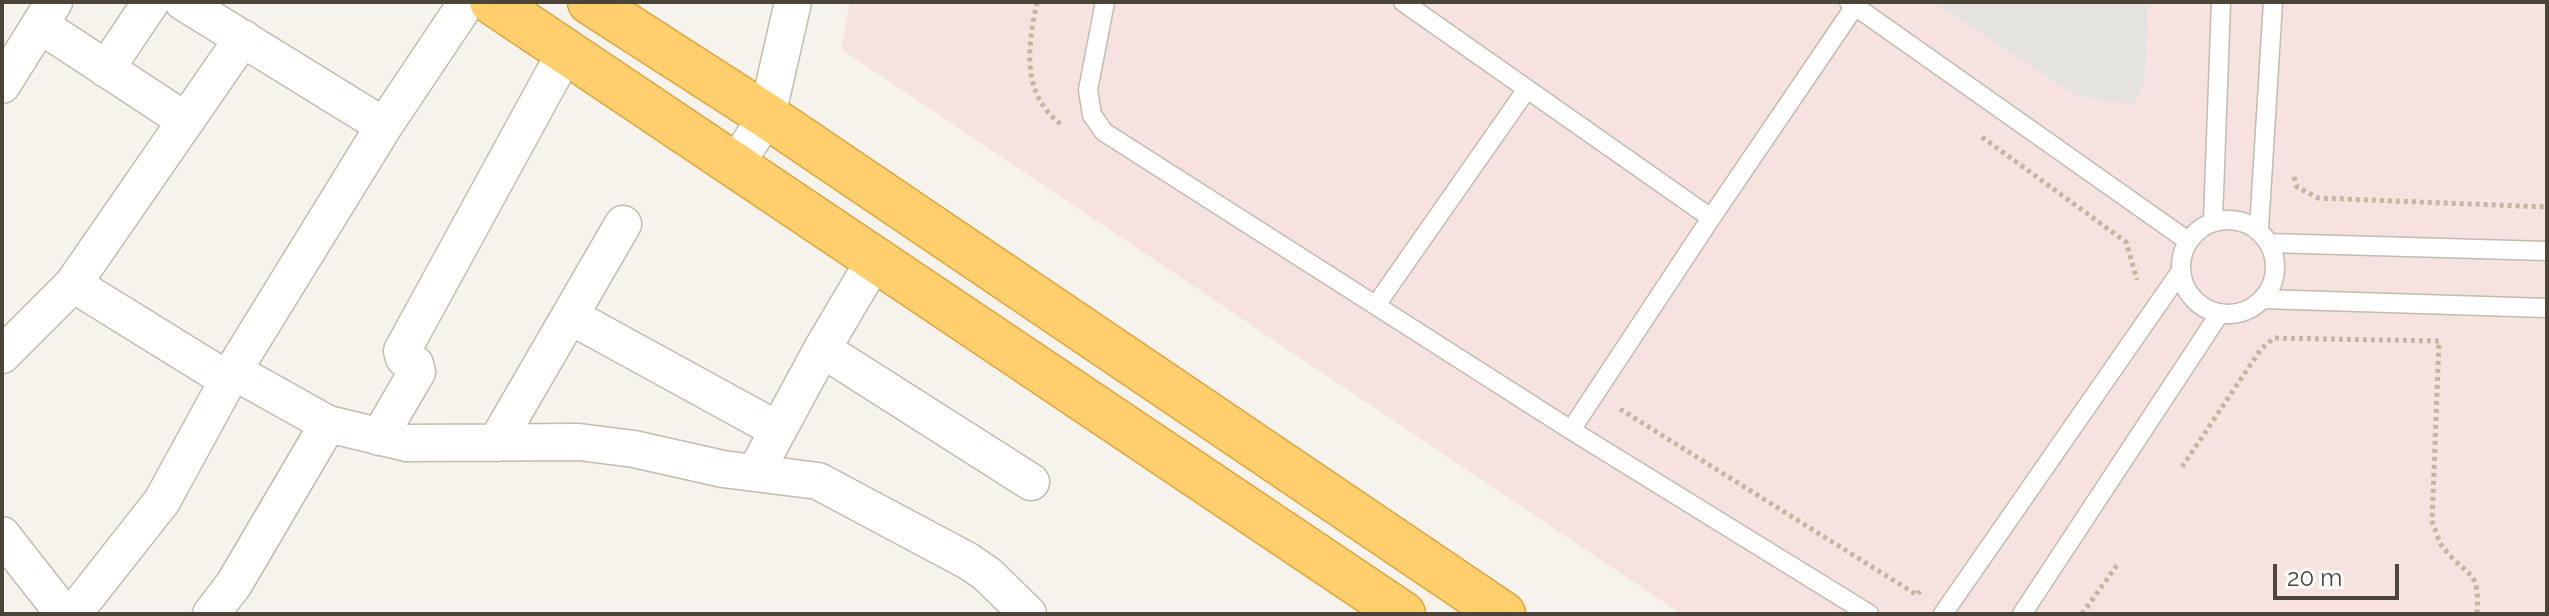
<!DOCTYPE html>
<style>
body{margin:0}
#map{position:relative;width:2549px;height:616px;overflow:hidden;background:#f6f3ec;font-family:Raleway,sans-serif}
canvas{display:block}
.frame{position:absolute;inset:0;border:4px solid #4b4439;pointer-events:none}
.scale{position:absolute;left:2273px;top:564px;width:126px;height:36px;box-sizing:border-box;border:4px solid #4b4439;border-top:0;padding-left:10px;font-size:24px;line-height:28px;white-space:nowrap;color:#4b4439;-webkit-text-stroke:6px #fff;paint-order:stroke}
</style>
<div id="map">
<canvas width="2549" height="616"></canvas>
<div class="frame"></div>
<div class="scale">20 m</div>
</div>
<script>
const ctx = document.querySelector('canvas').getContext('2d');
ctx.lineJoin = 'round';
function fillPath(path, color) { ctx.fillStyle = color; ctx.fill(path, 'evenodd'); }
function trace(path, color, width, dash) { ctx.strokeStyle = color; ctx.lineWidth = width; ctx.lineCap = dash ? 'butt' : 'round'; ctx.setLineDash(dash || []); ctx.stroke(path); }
const medical = new Path2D(`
 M 850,2 L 2547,2 L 2547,614 L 1681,614 L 841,49 Z`);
const parking = new Path2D(`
 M 1934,2 L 2148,2 L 2145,81 L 2133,104 L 2077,96 Z`);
const path = new Path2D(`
 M 1037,2 C 1028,46 1020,94 1062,125
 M 1982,137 L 2126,242 L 2137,280
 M 2294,177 L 2297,187 L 2318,198 L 2547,207
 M 1620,409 L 1917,595 L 1920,591
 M 2182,467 L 2261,349 L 2274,338 L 2439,341 L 2432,521 C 2436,530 2438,543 2445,550 C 2470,579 2480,570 2477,614
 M 2082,614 L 2117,565`);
const lane = new Path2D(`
 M 1105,2 L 1088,90 L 1092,115 L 1104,132 L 1571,430 L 1869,614
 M 1403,2 L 1711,218
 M 1849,2 L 2188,241
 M2181 267a47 47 0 1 1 94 0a47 47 0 1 1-94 0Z
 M 2213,221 L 2221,2
 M 2259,229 L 2273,2
 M 2269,243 L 2547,251
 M 2263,299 L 2547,308
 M 1376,305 L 1527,89
 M 1571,430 L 1711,218 L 1855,6
 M 1943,614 L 2181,271
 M 2022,614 L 2220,313`);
const street = new Path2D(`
 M 183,2 L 384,126
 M 40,25 L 186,121
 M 106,69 L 151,2
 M 2,85 L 54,2
 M 736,164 L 767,116 L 793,2
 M 73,284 L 228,380
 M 570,316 L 778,430
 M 822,349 L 1031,482
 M 2,355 L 73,284 L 243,38
 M 233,371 L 328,424 L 407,443 L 579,442 L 634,449 L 723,469 L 818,481 L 968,561 L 987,574 L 1028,614
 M 379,437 L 417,372 L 415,364 L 404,358 L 402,351 L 565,53
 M 496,443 L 623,224
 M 755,473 L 822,349 L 876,258
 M 2,535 L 64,614
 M 73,614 L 162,501 L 233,371 L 384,126 L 467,2
 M 211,614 L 234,584 L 328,424`);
const highway = new Path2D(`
 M 492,2 L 1403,614
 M 590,2 L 767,116 L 1503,614`);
fillPath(medical, '#f6e3e0');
fillPath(parking, '#e5e3e0');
trace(lane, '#c2bbae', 21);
trace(street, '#c2bbae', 39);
trace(highway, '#e0a43c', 47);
trace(path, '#c4b79f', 5, [4, 4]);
trace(lane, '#fff', 18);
trace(street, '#fff', 36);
trace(highway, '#ffcf6e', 44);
</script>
